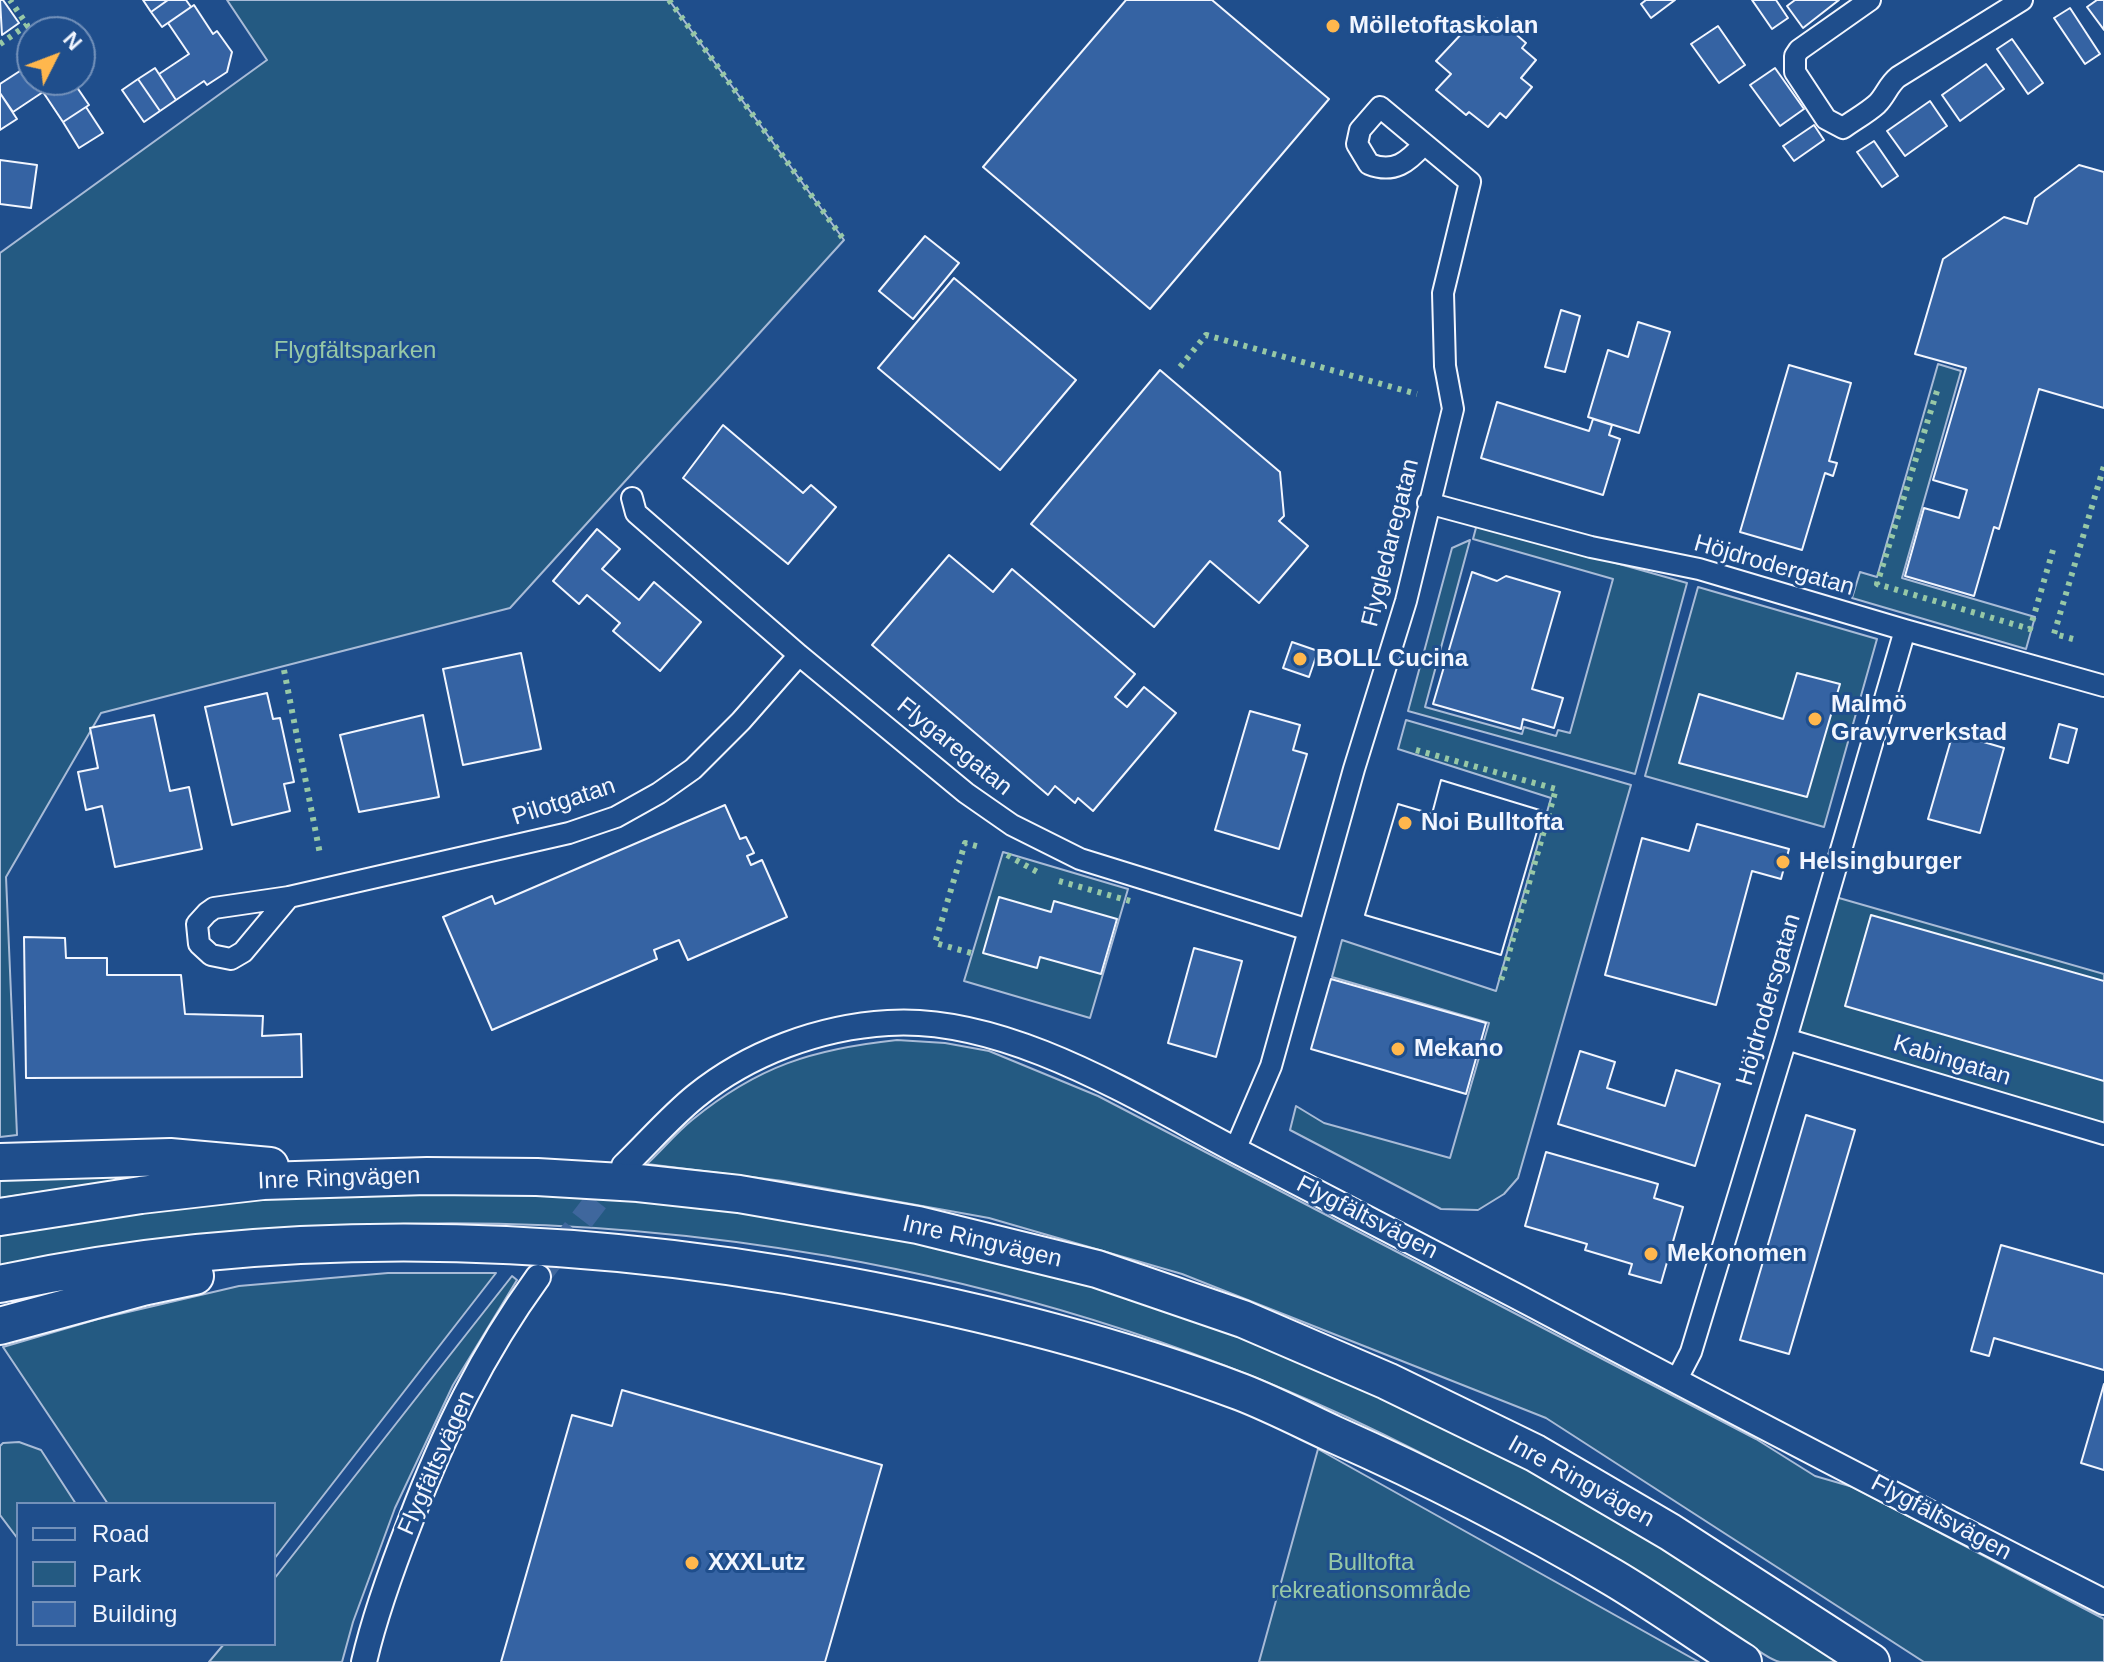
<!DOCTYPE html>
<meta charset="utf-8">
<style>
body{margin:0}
#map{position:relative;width:2104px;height:1662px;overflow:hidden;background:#1f4e8c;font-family:Helvetica,sans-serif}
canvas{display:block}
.legend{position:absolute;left:16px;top:1502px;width:260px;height:144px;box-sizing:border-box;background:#1f4e8c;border:2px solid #7391ba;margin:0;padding:10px 14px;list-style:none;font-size:24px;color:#f2f6ff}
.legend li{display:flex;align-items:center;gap:16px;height:40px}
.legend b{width:40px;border:2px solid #7391ba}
.north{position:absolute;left:16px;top:16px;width:80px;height:80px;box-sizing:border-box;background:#1f4e8c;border:2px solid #7391ba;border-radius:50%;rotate:48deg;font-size:22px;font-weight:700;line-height:32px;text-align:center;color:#f2f6ff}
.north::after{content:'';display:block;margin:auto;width:28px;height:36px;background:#ffb74d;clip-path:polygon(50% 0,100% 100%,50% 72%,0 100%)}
</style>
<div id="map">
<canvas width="2104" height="1662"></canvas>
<ul class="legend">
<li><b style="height:10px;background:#1f4e8c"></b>Road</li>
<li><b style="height:22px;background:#245a82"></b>Park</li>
<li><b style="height:22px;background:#3563a3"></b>Building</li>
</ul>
<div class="north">N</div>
</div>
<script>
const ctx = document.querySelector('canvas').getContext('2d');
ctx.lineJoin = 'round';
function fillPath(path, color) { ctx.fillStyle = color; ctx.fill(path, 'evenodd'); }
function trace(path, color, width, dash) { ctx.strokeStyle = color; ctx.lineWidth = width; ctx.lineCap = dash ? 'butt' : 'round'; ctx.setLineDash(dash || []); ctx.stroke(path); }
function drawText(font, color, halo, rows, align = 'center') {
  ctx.font = font + ' Helvetica,sans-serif'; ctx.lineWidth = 6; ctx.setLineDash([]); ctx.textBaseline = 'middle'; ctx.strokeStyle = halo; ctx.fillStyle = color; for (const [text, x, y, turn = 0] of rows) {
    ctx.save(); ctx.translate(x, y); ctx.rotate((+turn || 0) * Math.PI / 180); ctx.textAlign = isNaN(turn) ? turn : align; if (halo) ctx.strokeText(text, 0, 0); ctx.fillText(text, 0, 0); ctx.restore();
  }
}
const green = new Path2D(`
 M 227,0 L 669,0 L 844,240 L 510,608 L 101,713 L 6,877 L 17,1135 L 0,1137 L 0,253 L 267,60 Z
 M 1938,364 L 1961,371 L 1902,578 L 2035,617 L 2026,649 L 1852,598 L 1860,572 L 1877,577 Z
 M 1477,524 L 1687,583 L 1635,774 L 1408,711 L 1452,548 L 1470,540 L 1425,707 L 1522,734 L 1524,727 L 1556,736 L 1558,730 L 1570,733 L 1613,579 L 1473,539 Z
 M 1698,587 L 1877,639 L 1824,827 L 1645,776 Z
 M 1406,720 L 1631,785 L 1518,1178 L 1504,1194 L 1478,1210 L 1441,1209 L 1290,1130 L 1296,1106 L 1324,1123 L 1450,1158 L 1489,1023 L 1332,977 L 1342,940 L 1496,991 L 1551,798 L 1398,749 Z
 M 1003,852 L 1128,889 L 1090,1018 L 964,981 Z
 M 1832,896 L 2104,974 L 2104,1127 L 1792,1035 Z
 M 897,1040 L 945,1043 L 989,1051 L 1098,1096 L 1756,1439 L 1815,1476 L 1853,1487 L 2104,1619 L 2104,1662 L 1924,1662 L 1546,1418 L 1182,1274 L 989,1218 L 783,1181 L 647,1164 C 662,1150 676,1133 692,1120 C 758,1066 813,1049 897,1040 Z
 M 0,1171 L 155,1175 L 0,1198 Z
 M 380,1189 L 661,1199 L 791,1218 L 990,1257 L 1147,1301 L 1297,1357 L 1525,1467 L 1655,1544 L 1838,1662 C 1820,1662 1798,1662 1780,1662 C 1769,1660 1757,1649 1747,1643 C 1714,1622 1681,1601 1648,1581 C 1551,1522 1452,1466 1349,1418 C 1017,1265 644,1201 279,1230 C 247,1232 215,1238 183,1243 C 122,1251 61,1260 0,1268 L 0,1233 L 181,1204 Z
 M 388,1273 L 496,1273 L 274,1559 L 274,1504 L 108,1504 L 3,1347 L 98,1319 L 239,1286 Z
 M 512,1276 L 517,1280 L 453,1385 L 395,1508 L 353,1622 L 342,1662 L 209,1662 L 224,1644 L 274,1644 L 274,1579 Z
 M 19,1442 L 41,1450 L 76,1504 L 18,1504 L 18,1539 L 0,1515 L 0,1446 L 3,1443 Z
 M 1318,1449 L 1699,1662 L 1259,1662 Z`);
const building = new Path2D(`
 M 0,0 L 3,0 L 19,23 L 2,35 Z
 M 143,0 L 168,0 L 151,12 Z
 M 168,0 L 186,0 L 191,7 L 162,27 L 151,12 Z
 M 1126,0 L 1212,0 L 1329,99 L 1150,309 L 983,167 Z
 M 1646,0 L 1675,0 L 1651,18 L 1641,4 Z
 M 1752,0 L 1776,0 L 1788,18 L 1772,29 Z
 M 1795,0 L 1839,0 L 1803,28 L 1787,6 Z
 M 2097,0 L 2104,0 L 2104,30 L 2087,7 Z
 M 194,5 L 213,34 L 217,31 L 232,52 L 227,72 L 207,85 L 204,81 L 176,100 L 159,74 L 189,54 L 168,23 Z
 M 2070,8 L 2100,54 L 2085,64 L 2054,18 Z
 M 1480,14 L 1492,25 L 1497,18 L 1526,43 L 1522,48 L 1536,60 L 1521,78 L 1532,87 L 1506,118 L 1500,113 L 1488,127 L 1469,112 L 1466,115 L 1436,90 L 1451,74 L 1436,61 Z
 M 1718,26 L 1745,65 L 1719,83 L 1691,44 Z
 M 2012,39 L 2043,83 L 2028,94 L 1997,49 Z
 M 32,55 L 32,80 L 72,80 L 89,105 L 63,122 L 43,92 L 13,112 L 0,93 L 0,84 L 23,69 L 20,63 Z
 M 1986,64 L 2004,89 L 1960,121 L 1942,95 Z
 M 155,68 L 176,100 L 160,111 L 138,79 Z
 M 1775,68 L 1804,109 L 1780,126 L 1750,85 Z
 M 138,79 L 160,111 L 144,122 L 122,90 Z
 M 0,93 L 17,119 L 0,130 Z
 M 1930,101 L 1947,126 L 1905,156 L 1887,131 Z
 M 86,107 L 103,133 L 79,148 L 63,122 Z
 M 1814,125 L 1824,140 L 1794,161 L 1783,146 Z
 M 1874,141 L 1898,176 L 1882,187 L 1857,152 Z
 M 0,160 L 37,165 L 31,208 L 0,204 Z
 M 2079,165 L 2104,172 L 2104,408 L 2039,389 L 1999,529 L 1994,527 L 1974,596 L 1905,576 L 1924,508 L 1959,518 L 1967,490 L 1933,480 L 1966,368 L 1915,354 L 1943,259 L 2004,217 L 2027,224 L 2035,198 Z
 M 925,236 L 959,263 L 913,319 L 879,291 Z
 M 954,278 L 1076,380 L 1000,470 L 878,368 Z
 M 1561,310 L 1580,316 L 1565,372 L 1545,367 Z
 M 1638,322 L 1670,332 L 1639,433 L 1588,417 L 1608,350 L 1628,357 Z
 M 1789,365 L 1851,383 L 1829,461 L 1837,463 L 1833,476 L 1825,473 L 1802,550 L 1740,532 Z
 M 1160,370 L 1280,472 L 1284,516 L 1279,521 L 1308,546 L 1259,603 L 1210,561 L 1154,627 L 1031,524 Z
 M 1497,402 L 1589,431 L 1593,419 L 1612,425 L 1609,435 L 1620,439 L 1603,495 L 1481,458 Z
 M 723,425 L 803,493 L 811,485 L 836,507 L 788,564 L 683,478 Z
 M 597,529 L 620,549 L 602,569 L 639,600 L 654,582 L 701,622 L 660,671 L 613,631 L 620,623 L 587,595 L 579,604 L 553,581 Z
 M 949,555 L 993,592 L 1012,569 L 1135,674 L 1115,697 L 1127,707 L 1144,687 L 1176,713 L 1093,811 L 1078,798 L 1075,803 L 1055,786 L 1048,795 L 872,645 Z
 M 1472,572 L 1497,581 L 1506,576 L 1560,592 L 1532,689 L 1563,698 L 1554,728 L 1523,719 L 1521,729 L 1433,704 Z
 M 1292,642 L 1318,651 L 1309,677 L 1283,668 Z
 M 521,653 L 541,749 L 463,765 L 443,669 Z
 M 1797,673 L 1840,684 L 1807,797 L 1679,763 L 1699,694 L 1783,719 Z
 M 267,693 L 273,719 L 280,718 L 294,782 L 284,784 L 290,811 L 232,825 L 205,707 Z
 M 1250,711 L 1300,725 L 1293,750 L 1307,754 L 1279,849 L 1215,830 Z
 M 154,715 L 170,791 L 189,787 L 202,849 L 115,867 L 102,806 L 86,810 L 78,772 L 98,768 L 90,728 Z
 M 423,715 L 439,797 L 359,812 L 340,735 Z
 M 2059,724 L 2077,729 L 2068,763 L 2050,758 Z
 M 1953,733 L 2004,748 L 1980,833 L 1928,819 Z
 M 1441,780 L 1543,811 L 1501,955 L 1365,915 L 1398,804 L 1432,814 Z
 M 1441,780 L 1543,811 L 1501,955 L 1365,915 L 1398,804 L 1432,814 Z
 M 725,805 L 740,839 L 746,837 L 754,853 L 747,856 L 751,865 L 762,860 L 787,917 L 688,960 L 679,940 L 654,950 L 657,959 L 492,1030 L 443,917 L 492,896 L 495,904 Z
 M 1697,824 L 1789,849 L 1781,879 L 1752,871 L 1716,1005 L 1605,975 L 1642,838 L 1689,851 Z
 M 999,897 L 1051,912 L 1054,901 L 1117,919 L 1101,974 L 1040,957 L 1037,968 L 983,953 Z
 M 1871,915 L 2104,981 L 2104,1081 L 1845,1006 Z
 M 24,937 L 65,938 L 66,958 L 107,958 L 107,975 L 181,975 L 185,1014 L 263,1016 L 262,1036 L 301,1034 L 302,1077 L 26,1078 Z
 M 1194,948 L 1242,961 L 1216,1057 L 1168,1043 Z
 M 1331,979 L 1486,1023 L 1466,1094 L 1311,1049 Z
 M 1580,1051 L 1615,1062 L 1607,1088 L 1665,1106 L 1676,1070 L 1720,1084 L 1695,1166 L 1558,1124 Z
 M 1806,1115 L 1855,1130 L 1789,1354 L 1740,1340 Z
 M 1546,1152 L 1658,1184 L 1654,1198 L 1683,1207 L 1661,1283 L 1629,1274 L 1632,1264 L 1585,1250 L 1587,1244 L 1525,1226 Z
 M 2001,1245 L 2104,1274 L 2104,1370 L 1994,1338 L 1989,1356 L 1971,1351 Z
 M 2104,1384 L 2104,1470 L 2081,1463 Z
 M 622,1390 L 882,1465 L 825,1662 L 501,1662 L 572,1415 L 612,1426 Z`);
const tertiaryTunnel = new Path2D(`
 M 538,1277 L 617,1174`);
const minor = new Path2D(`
 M 1870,0 L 1799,50 L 1795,56 L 1795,72 L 1826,119 L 1843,128 C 1854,120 1867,113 1877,104 C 1886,95 1888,85 1898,77 L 2022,0
 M 632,498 L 636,513 L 799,655 L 966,793 L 1012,825 L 1080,859 L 1309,930
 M 1428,503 L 1591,547 L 1699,569 L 1905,630 L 2104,686
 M 289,897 L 214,908 L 207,913 L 197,924 L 199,944 L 211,955 L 231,959 L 243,952 L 289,897 L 569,833 L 616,817 L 659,793 L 693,769 L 741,721 L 799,655
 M 1786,1039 L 2104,1134
 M 1235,1150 L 1271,1066 L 1354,769 L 1406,601 L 1453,409 L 1445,366 L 1443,293 L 1470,182 L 1380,107 L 1360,130 L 1357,144 L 1369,164 C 1394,174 1408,162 1424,144
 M 1676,1381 L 1691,1352 L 1786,1039 L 1905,630`);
const tertiary = new Path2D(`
 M 624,1166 C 648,1143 670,1117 696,1096 C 749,1053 820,1027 888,1023 C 1006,1015 1136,1098 1237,1151 C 1336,1203 1435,1253 1533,1305 C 1723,1406 1913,1505 2104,1602
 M 364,1662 C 375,1614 392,1568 410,1522 C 444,1433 482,1354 538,1277`);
const motorway = new Path2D(`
 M 0,1162 L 170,1157 L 270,1166
 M 0,1217 L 141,1195 L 263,1181 L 427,1176 L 537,1177 L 638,1183 L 739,1194 L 918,1225 L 1097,1269 L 1243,1319 L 1387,1381 L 1535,1453 L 1670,1532 L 1871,1662
 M 0,1284 C 277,1225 564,1233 842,1285 C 977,1310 1111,1343 1241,1392 C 1272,1404 1303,1420 1333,1434 C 1428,1476 1522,1524 1612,1577 C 1656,1603 1699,1634 1743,1662
 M 0,1326 L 143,1287 L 195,1276`);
const hedge = new Path2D(`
 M 669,0 L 844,240
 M 0,44 L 27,25 L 10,0
 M 1180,367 L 1206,335 L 1417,394
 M 1937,391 L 1877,584 L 2030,629 L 2053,550
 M 2073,639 L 2054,634 L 2104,466
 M 284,670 L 320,854
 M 1416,750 L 1556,789 L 1500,984
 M 1007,855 L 1041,874
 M 1059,881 L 1130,901
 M 971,953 L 935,943 L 965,843 L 980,847`);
const markers = [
 [1333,26,8,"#ffb74d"],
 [1300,659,8,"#ffb74d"],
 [1815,719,8,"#ffb74d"],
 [1405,823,8,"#ffb74d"],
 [1783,862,8,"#ffb74d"],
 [1398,1049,8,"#ffb74d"],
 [1651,1254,8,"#ffb74d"],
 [692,1563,8,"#ffb74d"]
];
const poiNames = [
 ["Mölletoftaskolan",1349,26],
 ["BOLL Cucina",1316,659],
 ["Malmö",1831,705],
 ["Gravyrverkstad",1831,733],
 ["Noi Bulltofta",1421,823],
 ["Helsingburger",1799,862],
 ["Mekano",1414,1049],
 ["Mekonomen",1667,1254],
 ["XXXLutz",708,1563]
];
const parkNames = [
 ["Flygfältsparken",355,351],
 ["Bulltofta",1371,1563],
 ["rekreationsområde",1371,1591]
];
const streetNames = [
 ["Flygledaregatan",1391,543,-76],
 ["Höjdrodergatan",1774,566,16],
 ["Flygaregatan",954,747,39],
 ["Pilotgatan",564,802,-18],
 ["Höjdrodersgatan",1769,1000,-74],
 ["Kabingatan",1952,1061,17],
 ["Inre Ringvägen",339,1179,-2],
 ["Flygfältsvägen",1367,1218,27],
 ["Inre Ringvägen",982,1242,13],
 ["Flygfältsvägen",437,1463,-66],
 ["Inre Ringvägen",1581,1482,29],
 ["Flygfältsvägen",1941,1518,28]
];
fillPath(green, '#245a82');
trace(green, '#a8bbd7', 2);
fillPath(building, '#3563a3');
trace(building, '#f2f6ff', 2);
trace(tertiaryTunnel, '#3f679d', 24, [24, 12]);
trace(minor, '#f2f6ff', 24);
trace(tertiary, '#f2f6ff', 28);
trace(motorway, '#f2f6ff', 40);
trace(minor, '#1f4e8c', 20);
trace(tertiary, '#1f4e8c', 24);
trace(motorway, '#1f4e8c', 36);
trace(hedge, '#97c8a6', 6, [4, 6]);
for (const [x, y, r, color] of markers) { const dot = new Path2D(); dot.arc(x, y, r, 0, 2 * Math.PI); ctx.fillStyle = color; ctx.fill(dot); trace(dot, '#1f4e8c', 3); }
drawText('bold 24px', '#f2f6ff', '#1f4e8c', poiNames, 'left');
drawText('24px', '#97c8a6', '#1f4e8c', parkNames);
drawText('24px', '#f2f6ff', '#1f4e8c', streetNames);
</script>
